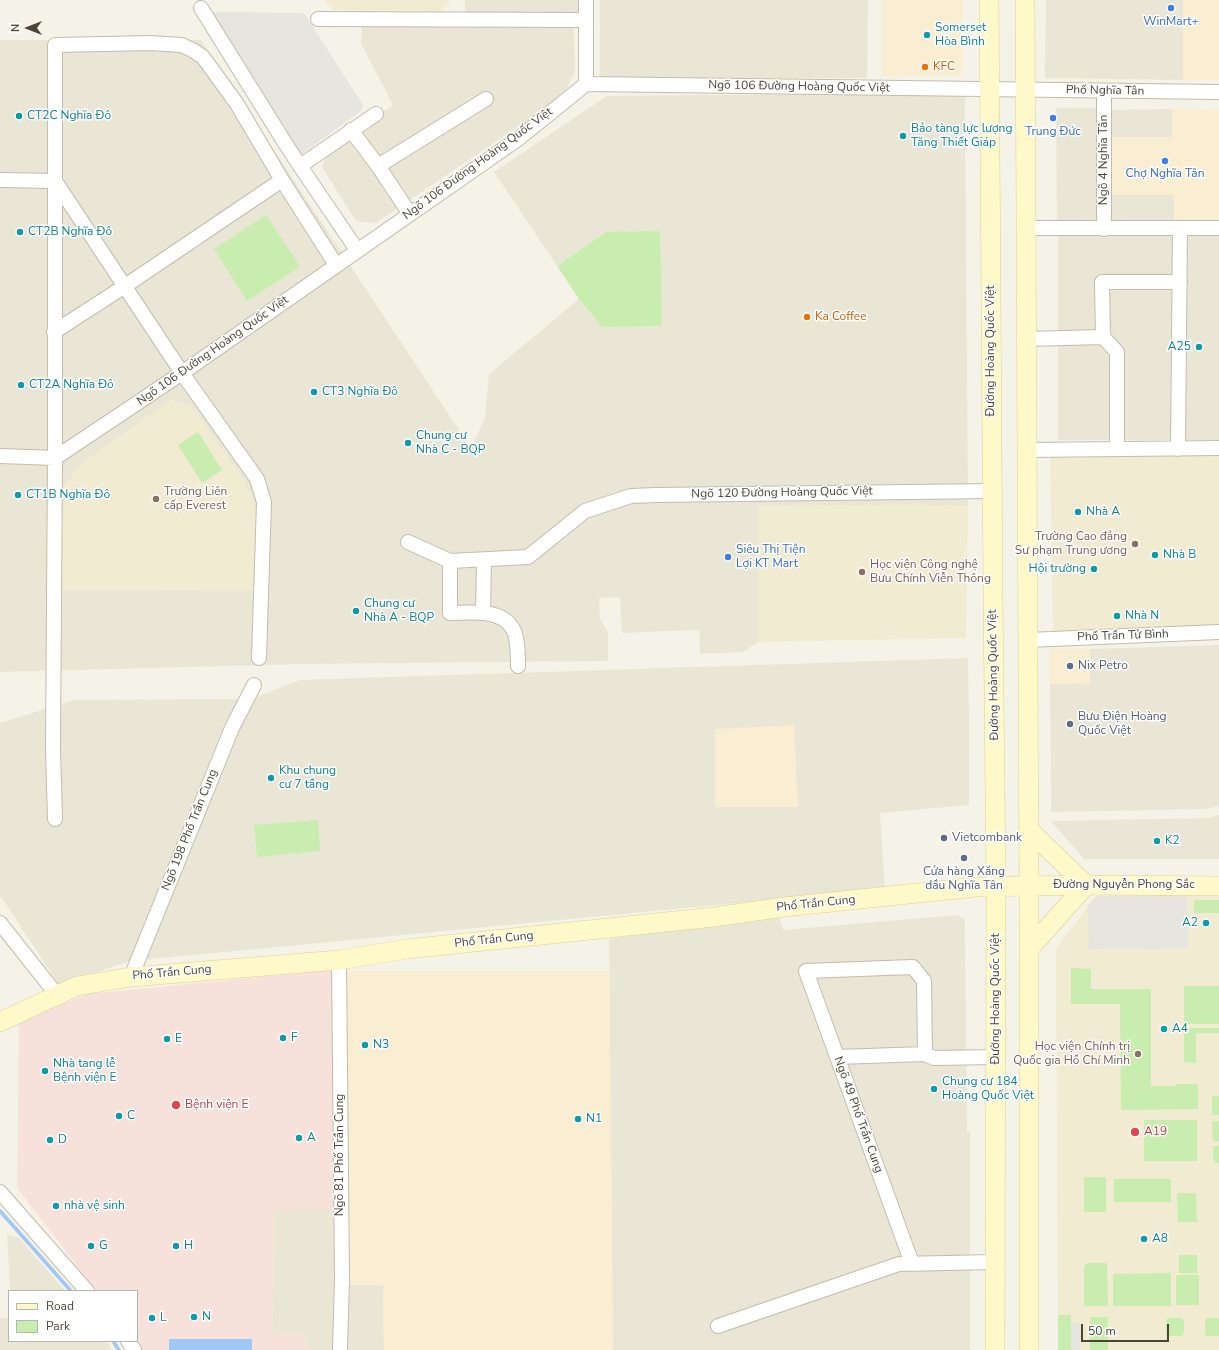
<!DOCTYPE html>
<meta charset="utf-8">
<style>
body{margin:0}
#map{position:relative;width:1219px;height:1350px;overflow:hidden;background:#f5f3e8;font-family:"Nunito Sans",sans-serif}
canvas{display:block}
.legend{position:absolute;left:8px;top:1290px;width:130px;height:52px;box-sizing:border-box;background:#fff;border:1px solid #b7b5af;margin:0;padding:5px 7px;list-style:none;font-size:12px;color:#4a4536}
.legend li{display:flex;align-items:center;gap:8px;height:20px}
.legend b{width:20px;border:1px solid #b7b5af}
.north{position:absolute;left:8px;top:8px;width:40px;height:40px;-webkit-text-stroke:3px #fff;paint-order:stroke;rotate:270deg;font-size:11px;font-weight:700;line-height:16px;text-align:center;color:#4a4536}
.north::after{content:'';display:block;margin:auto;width:14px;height:18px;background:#4a4536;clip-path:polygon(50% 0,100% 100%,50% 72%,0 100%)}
.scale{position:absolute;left:1081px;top:1324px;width:88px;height:18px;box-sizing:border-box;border:2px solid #4a4536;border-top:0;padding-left:5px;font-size:12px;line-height:14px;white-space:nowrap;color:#4a4536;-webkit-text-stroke:3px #fff;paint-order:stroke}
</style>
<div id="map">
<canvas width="1219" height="1350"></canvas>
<ul class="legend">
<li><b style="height:5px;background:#fff9c9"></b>Road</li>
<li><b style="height:11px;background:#c9edae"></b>Park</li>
</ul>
<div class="north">N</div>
<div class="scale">50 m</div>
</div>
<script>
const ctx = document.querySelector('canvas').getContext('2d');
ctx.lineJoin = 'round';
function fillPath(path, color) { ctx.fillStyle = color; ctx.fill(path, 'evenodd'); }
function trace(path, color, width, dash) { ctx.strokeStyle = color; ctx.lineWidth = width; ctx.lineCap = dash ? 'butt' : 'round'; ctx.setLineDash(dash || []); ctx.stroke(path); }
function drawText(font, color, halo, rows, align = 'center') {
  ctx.font = font + ' "Nunito Sans",sans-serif'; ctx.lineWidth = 3; ctx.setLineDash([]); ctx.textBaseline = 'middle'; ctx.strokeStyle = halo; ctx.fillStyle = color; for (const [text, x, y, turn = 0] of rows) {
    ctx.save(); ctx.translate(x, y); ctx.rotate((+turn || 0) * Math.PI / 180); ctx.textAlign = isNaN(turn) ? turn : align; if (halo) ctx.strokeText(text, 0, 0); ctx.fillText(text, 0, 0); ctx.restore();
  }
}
const residential = new Path2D(`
 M 465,0 L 579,0 L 579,15 L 465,15 Z
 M 600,0 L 868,0 L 867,78 L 600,78 Z
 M 1046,0 L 1183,0 L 1183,80 L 1045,78 Z
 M 362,21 L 574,26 L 575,71 L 563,96 L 376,223 L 356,221 L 322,167 L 330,148 L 393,105 L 361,43 Z
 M 0,40 L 201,40 L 471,448 L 485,418 L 489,374 L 579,299 L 602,327 L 662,326 L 606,232 L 557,266 L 494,172 L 607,96 L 965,93 L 968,505 L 758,506 L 758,642 L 743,652 L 700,654 L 699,630 L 622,633 L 620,597 L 599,598 L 600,619 L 608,632 L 608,661 L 304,664 L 0,672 Z
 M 1056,108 L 1099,108 L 1100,227 L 1057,227 Z
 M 1172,109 L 1172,137 L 1111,137 L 1110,110 Z
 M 1110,195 L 1174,195 L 1174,221 L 1110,221 Z
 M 1058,235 L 1219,235 L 1219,440 L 1058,440 Z
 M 1219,645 L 1219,806 L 1206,809 L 1051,812 L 1050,684 L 1090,683 L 1090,649 Z
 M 968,658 L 969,717 L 969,805 L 880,813 L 885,889 L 130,961 L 59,985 L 2,898 L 0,898 L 0,723 L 74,700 L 252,699 L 300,680 Z
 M 1219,815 L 1219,859 L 1084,859 L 1051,821 L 1209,818 Z
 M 779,915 L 783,930 L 957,915 L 965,920 L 967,1132 L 970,1132 L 970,1350 L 613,1350 L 609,939 Z
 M 275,1210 L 334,1210 L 335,1285 L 383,1285 L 384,1350 L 307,1350 L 307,1335 L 272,1334 Z
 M 7,1234 L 19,1238 L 65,1291 L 10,1291 Z
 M 0,1318 L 9,1318 L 9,1341 L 106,1341 L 112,1350 L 0,1350 Z`);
const commercial = new Path2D(`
 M 883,0 L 963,0 L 962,76 L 882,76 Z
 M 1183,0 L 1219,0 L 1219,80 L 1183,80 Z
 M 1172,109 L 1219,110 L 1219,222 L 1174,221 L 1174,195 L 1110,195 L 1111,137 L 1172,137 Z
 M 1050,649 L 1090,649 L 1090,683 L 1050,684 Z
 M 794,725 L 798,807 L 715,807 L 715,729 Z
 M 344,971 L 609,971 L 613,1350 L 384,1350 L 383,1285 L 346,1285 Z`);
const education = new Path2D(`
 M 326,0 L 449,0 L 449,4 L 441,11 L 334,10 L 326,3 Z
 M 171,400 L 191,405 L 242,477 L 256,507 L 256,591 L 61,590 L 59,492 L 83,462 Z
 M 1219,455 L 1219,630 L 1053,633 L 1050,458 Z
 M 968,505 L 966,638 L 758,642 L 758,506 Z
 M 1219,895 L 1219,1350 L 1058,1350 L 1056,948 L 1096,896 Z`);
const medical = new Path2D(`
 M 332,970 L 334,1210 L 275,1210 L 272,1334 L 307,1335 L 307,1350 L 142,1350 L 135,1341 L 137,1341 L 137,1291 L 96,1291 L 17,1188 L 19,1022 L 87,994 Z`);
const green = new Path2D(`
 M 266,215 L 300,267 L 247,301 L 214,249 Z
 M 660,231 L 662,326 L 602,327 L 579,299 L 557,266 L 606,232 Z
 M 198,432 L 222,470 L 202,483 L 178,445 Z
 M 318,820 L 320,851 L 257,857 L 254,825 Z
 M 1194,900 L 1219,900 L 1219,913 L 1194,913 Z
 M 1071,968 L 1091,969 L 1091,989 L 1151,989 L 1151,1086 L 1176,1086 L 1176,1084 L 1198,1084 L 1198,1109 L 1121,1110 L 1120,1004 L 1071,1004 Z
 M 1184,986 L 1219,986 L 1219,1024 L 1184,1024 Z
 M 1184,1028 L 1219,1028 L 1219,1033 L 1196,1033 L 1196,1063 L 1184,1062 Z
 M 1212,1096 L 1219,1096 L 1219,1115 L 1212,1115 Z
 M 1144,1120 L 1197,1120 L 1197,1161 L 1144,1161 Z
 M 1212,1121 L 1219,1121 L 1219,1141 L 1213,1141 Z
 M 1213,1146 L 1219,1146 L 1219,1163 L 1216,1163 L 1213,1158 Z
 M 1084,1177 L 1106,1177 L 1106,1212 L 1084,1212 Z
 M 1114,1179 L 1171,1179 L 1171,1202 L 1114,1202 Z
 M 1177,1193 L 1196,1193 L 1197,1222 L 1178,1222 Z
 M 1179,1255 L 1197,1255 L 1197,1273 L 1179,1273 Z
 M 1087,1263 L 1107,1263 L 1108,1306 L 1084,1306 L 1084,1267 Z
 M 1171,1273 L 1171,1306 L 1113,1306 L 1113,1274 Z
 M 1176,1275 L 1199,1275 L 1199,1305 L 1176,1305 Z
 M 1058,1315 L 1071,1315 L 1071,1350 L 1058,1350 Z
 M 1090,1317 L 1108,1317 L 1108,1350 L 1090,1350 Z
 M 1168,1318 L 1182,1318 C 1185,1322 1185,1332 1182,1336 L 1168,1336 L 1166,1334 L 1166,1320 Z
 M 1207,1318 L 1219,1318 L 1219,1336 L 1207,1336 L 1205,1334 L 1205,1320 Z`);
const parking = new Path2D(`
 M 215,12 L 304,13 L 363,105 L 361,111 L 302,154 L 288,151 L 211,14 Z
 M 1187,895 L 1188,948 L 1089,949 L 1088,905 L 1096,896 Z
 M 1071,1322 L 1080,1324 L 1080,1350 L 1071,1350 Z`);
const water = new Path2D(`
 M 169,1339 L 252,1339 L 252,1350 L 169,1350 Z`);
const stream = new Path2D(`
 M 0,1211 L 71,1291
 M 113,1341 L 119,1350`);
const minor = new Path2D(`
 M 201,8 L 285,143 L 300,166 L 376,114
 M 318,19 L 586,20
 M 586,84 L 586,0
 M 1104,91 L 1104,229
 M 351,130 L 378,166 L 410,214
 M 300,166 L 357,250
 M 378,166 L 486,99
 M 0,180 L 55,181 L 182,373 L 257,479 L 264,502 L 259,658
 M 1026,228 L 1219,228
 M 54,332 L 125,286 L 282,180
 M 1026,339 L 1103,337
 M 1117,449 L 1117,352 L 1103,337 L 1102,282 L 1180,282
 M 1178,449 L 1180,228
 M 1027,450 L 1219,448
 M 0,456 L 55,458 L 182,373 L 518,139 L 586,84 L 1219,92
 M 408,542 L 450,561 L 528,557 L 585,511 L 631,496 L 656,495 L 993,491
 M 450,561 L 450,613 C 470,613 501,608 513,629 C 518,638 518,655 518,666
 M 483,613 L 484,560
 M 1028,640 L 1219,632
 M 55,819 L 53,749 L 55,458 L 55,45 L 151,43 L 182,45 L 194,51 L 203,57 L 237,104 L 282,180 L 336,265
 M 0,923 L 57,995
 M 339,960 L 342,1279 L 340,1350
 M 131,977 L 232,728 L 254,685
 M 837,1057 L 925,1054 L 934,1058 L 995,1057
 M 0,1192 L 87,1291
 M 910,1258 L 806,971 L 913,967 L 924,981 L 925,1054
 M 718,1326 L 899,1264 L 995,1262
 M 128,1341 L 134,1350`);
const secondary = new Path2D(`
 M 989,0 L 993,597 L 996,886 L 995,1350
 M 1025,0 L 1029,886 L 1029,1350
 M 1029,830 L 1086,885
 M 1029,949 L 1086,885
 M 0,1022 L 77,986 L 131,977 L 339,960 L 407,949 L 714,917 L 784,907 L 975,887 L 1086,885 L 1219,886`);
const markers = [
 [1171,8,4,"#3f7fe0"],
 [927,35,4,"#0f9aa8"],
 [925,67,4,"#e8710a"],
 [19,116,4,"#0f9aa8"],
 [1053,118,4,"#3f7fe0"],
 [903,136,4,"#0f9aa8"],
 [1165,161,4,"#3f7fe0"],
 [20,232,4,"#0f9aa8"],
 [807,317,4,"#e8710a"],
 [1199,347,4,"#0f9aa8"],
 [21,385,4,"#0f9aa8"],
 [314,392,4,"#0f9aa8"],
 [408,443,4,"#0f9aa8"],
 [18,495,4,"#0f9aa8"],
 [156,499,4,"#8d6e63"],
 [1078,512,4,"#0f9aa8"],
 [1135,544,4,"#8d6e63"],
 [1155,555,4,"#0f9aa8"],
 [728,557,4,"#3f7fe0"],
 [1094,569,4,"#0f9aa8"],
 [862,572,4,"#8d6e63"],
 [356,611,4,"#0f9aa8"],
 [1117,616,4,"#0f9aa8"],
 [1070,666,4,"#5c6f8a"],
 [1070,724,4,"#5c6f8a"],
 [271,778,4,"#0f9aa8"],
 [944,838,4,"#5c6f8a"],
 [1157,841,4,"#0f9aa8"],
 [964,858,4,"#5c6f8a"],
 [1206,923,4,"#0f9aa8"],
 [1164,1029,4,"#0f9aa8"],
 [283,1038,4,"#0f9aa8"],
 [167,1039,4,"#0f9aa8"],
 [365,1045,4,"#0f9aa8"],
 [1138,1054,4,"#8d6e63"],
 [45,1071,4,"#0f9aa8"],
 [934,1089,4,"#0f9aa8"],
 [176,1105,5,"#e0444e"],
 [119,1116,4,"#0f9aa8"],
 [578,1119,4,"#0f9aa8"],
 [1135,1132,5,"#e0444e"],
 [299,1138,4,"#0f9aa8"],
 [50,1140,4,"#0f9aa8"],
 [56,1206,4,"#0f9aa8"],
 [1144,1239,4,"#0f9aa8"],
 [91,1246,4,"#0f9aa8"],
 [176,1246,4,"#0f9aa8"],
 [194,1317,4,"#0f9aa8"],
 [152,1318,4,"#0f9aa8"]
];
const shopNames = [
 ["WinMart+",1171,22],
 ["Trung Đức",1053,132],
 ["Chợ Nghĩa Tân",1165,174],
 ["Siêu Thị Tiện",736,550,"left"],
 ["Lợi KT Mart",736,564,"left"]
];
const cultureNames = [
 ["Somerset",935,28],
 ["Hòa Bình",935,42],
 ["CT2C Nghĩa Đô",27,116],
 ["Bảo tàng lực lượng",911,129],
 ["Tăng Thiết Giáp",911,143],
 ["CT2B Nghĩa Đô",28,232],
 ["A25",1191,347,"right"],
 ["CT2A Nghĩa Đô",29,385],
 ["CT3 Nghĩa Đô",322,392],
 ["Chung cư",416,436],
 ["Nhà C - BQP",416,450],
 ["CT1B Nghĩa Đô",26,495],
 ["Nhà A",1086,512],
 ["Nhà B",1163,555],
 ["Hội trường",1086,569,"right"],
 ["Chung cư",364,604],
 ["Nhà A - BQP",364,618],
 ["Nhà N",1125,616],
 ["Khu chung",279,771],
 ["cư 7 tầng",279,785],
 ["K2",1165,841],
 ["A2",1198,923,"right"],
 ["A4",1172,1029],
 ["F",291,1038],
 ["E",175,1039],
 ["N3",373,1045],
 ["Nhà tang lễ",53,1064],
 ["Bệnh viện E",53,1078],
 ["Chung cư 184",942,1082],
 ["Hoàng Quốc Việt",942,1096],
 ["C",127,1116],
 ["N1",586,1119],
 ["A",307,1138],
 ["D",58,1140],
 ["nhà vệ sinh",64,1206],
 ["A8",1152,1239],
 ["G",99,1246],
 ["H",184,1246],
 ["N",202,1317],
 ["L",160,1318]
];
const foodNames = [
 ["KFC",933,67],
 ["Ka Coffee",815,317]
];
const streetNames = [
 ["Ngõ 106 Đường Hoàng Quốc Việt",799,87,1],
 ["Phố Nghĩa Tân",1105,91,1],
 ["Ngõ 4 Nghĩa Tân",1104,160,-90],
 ["Ngõ 106 Đường Hoàng Quốc Việt",478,164,-36],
 ["Ngõ 106 Đường Hoàng Quốc Việt",213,351,-35],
 ["Đường Hoàng Quốc Việt",991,351,-90],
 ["Ngõ 120 Đường Hoàng Quốc Việt",782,493,-1],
 ["Phố Trần Tử Bình",1123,636,-2],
 ["Đường Hoàng Quốc Việt",994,675,-91],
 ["Ngõ 198 Phố Trần Cung",190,830,-68],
 ["Đường Nguyễn Phong Sắc",1124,885],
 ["Phố Trần Cung",816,904,-6],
 ["Phố Trần Cung",494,940,-6],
 ["Phố Trần Cung",172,973,-5],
 ["Đường Hoàng Quốc Việt",996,999,-90],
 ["Ngõ 49 Phố Trần Cung",858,1115,70],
 ["Ngõ 81 Phố Trần Cung",340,1155,-90]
];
const educationNames = [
 ["Trường Liên",164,492],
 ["cấp Everest",164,506],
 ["Trường Cao đẳng",1127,537,"right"],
 ["Sư phạm Trung ương",1127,551,"right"],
 ["Học viện Công nghệ",870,565],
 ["Bưu Chính Viễn Thông",870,579],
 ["Học viện Chính trị",1130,1047,"right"],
 ["Quốc gia Hồ Chí Minh",1130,1061,"right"]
];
const serviceNames = [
 ["Nix Petro",1078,666],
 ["Bưu Điện Hoàng",1078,717],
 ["Quốc Việt",1078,731],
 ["Vietcombank",952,838],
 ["Cửa hàng Xăng",964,872,"center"],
 ["dầu Nghĩa Tân",964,886,"center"]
];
const healthNames = [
 ["Bệnh viện E",185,1105],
 ["A19",1144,1132]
];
fillPath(residential, '#eae6d6');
fillPath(commercial, '#f9edd2');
fillPath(education, '#f0ebd1');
fillPath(medical, '#f7e2db');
fillPath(green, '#c9edae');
fillPath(parking, '#e6e5e0');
fillPath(water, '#a0c8f7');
trace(stream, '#a0c8f7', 3.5);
trace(minor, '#c2bdaa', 16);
trace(secondary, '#dad094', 20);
trace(minor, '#fff', 14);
trace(secondary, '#fff9c9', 19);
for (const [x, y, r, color] of markers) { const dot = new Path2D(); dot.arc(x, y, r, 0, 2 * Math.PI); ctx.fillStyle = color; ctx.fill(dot); trace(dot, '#fff', 1.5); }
drawText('12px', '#366cbe', '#fff', shopNames);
drawText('12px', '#0d838f', '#fff', cultureNames, 'left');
drawText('12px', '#c56008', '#fff', foodNames, 'left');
drawText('12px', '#4a4536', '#fff', streetNames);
drawText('12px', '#785e54', '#fff', educationNames, 'left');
drawText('12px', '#4e5e75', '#fff', serviceNames, 'left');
drawText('12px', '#be3a42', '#fff', healthNames, 'left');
</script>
